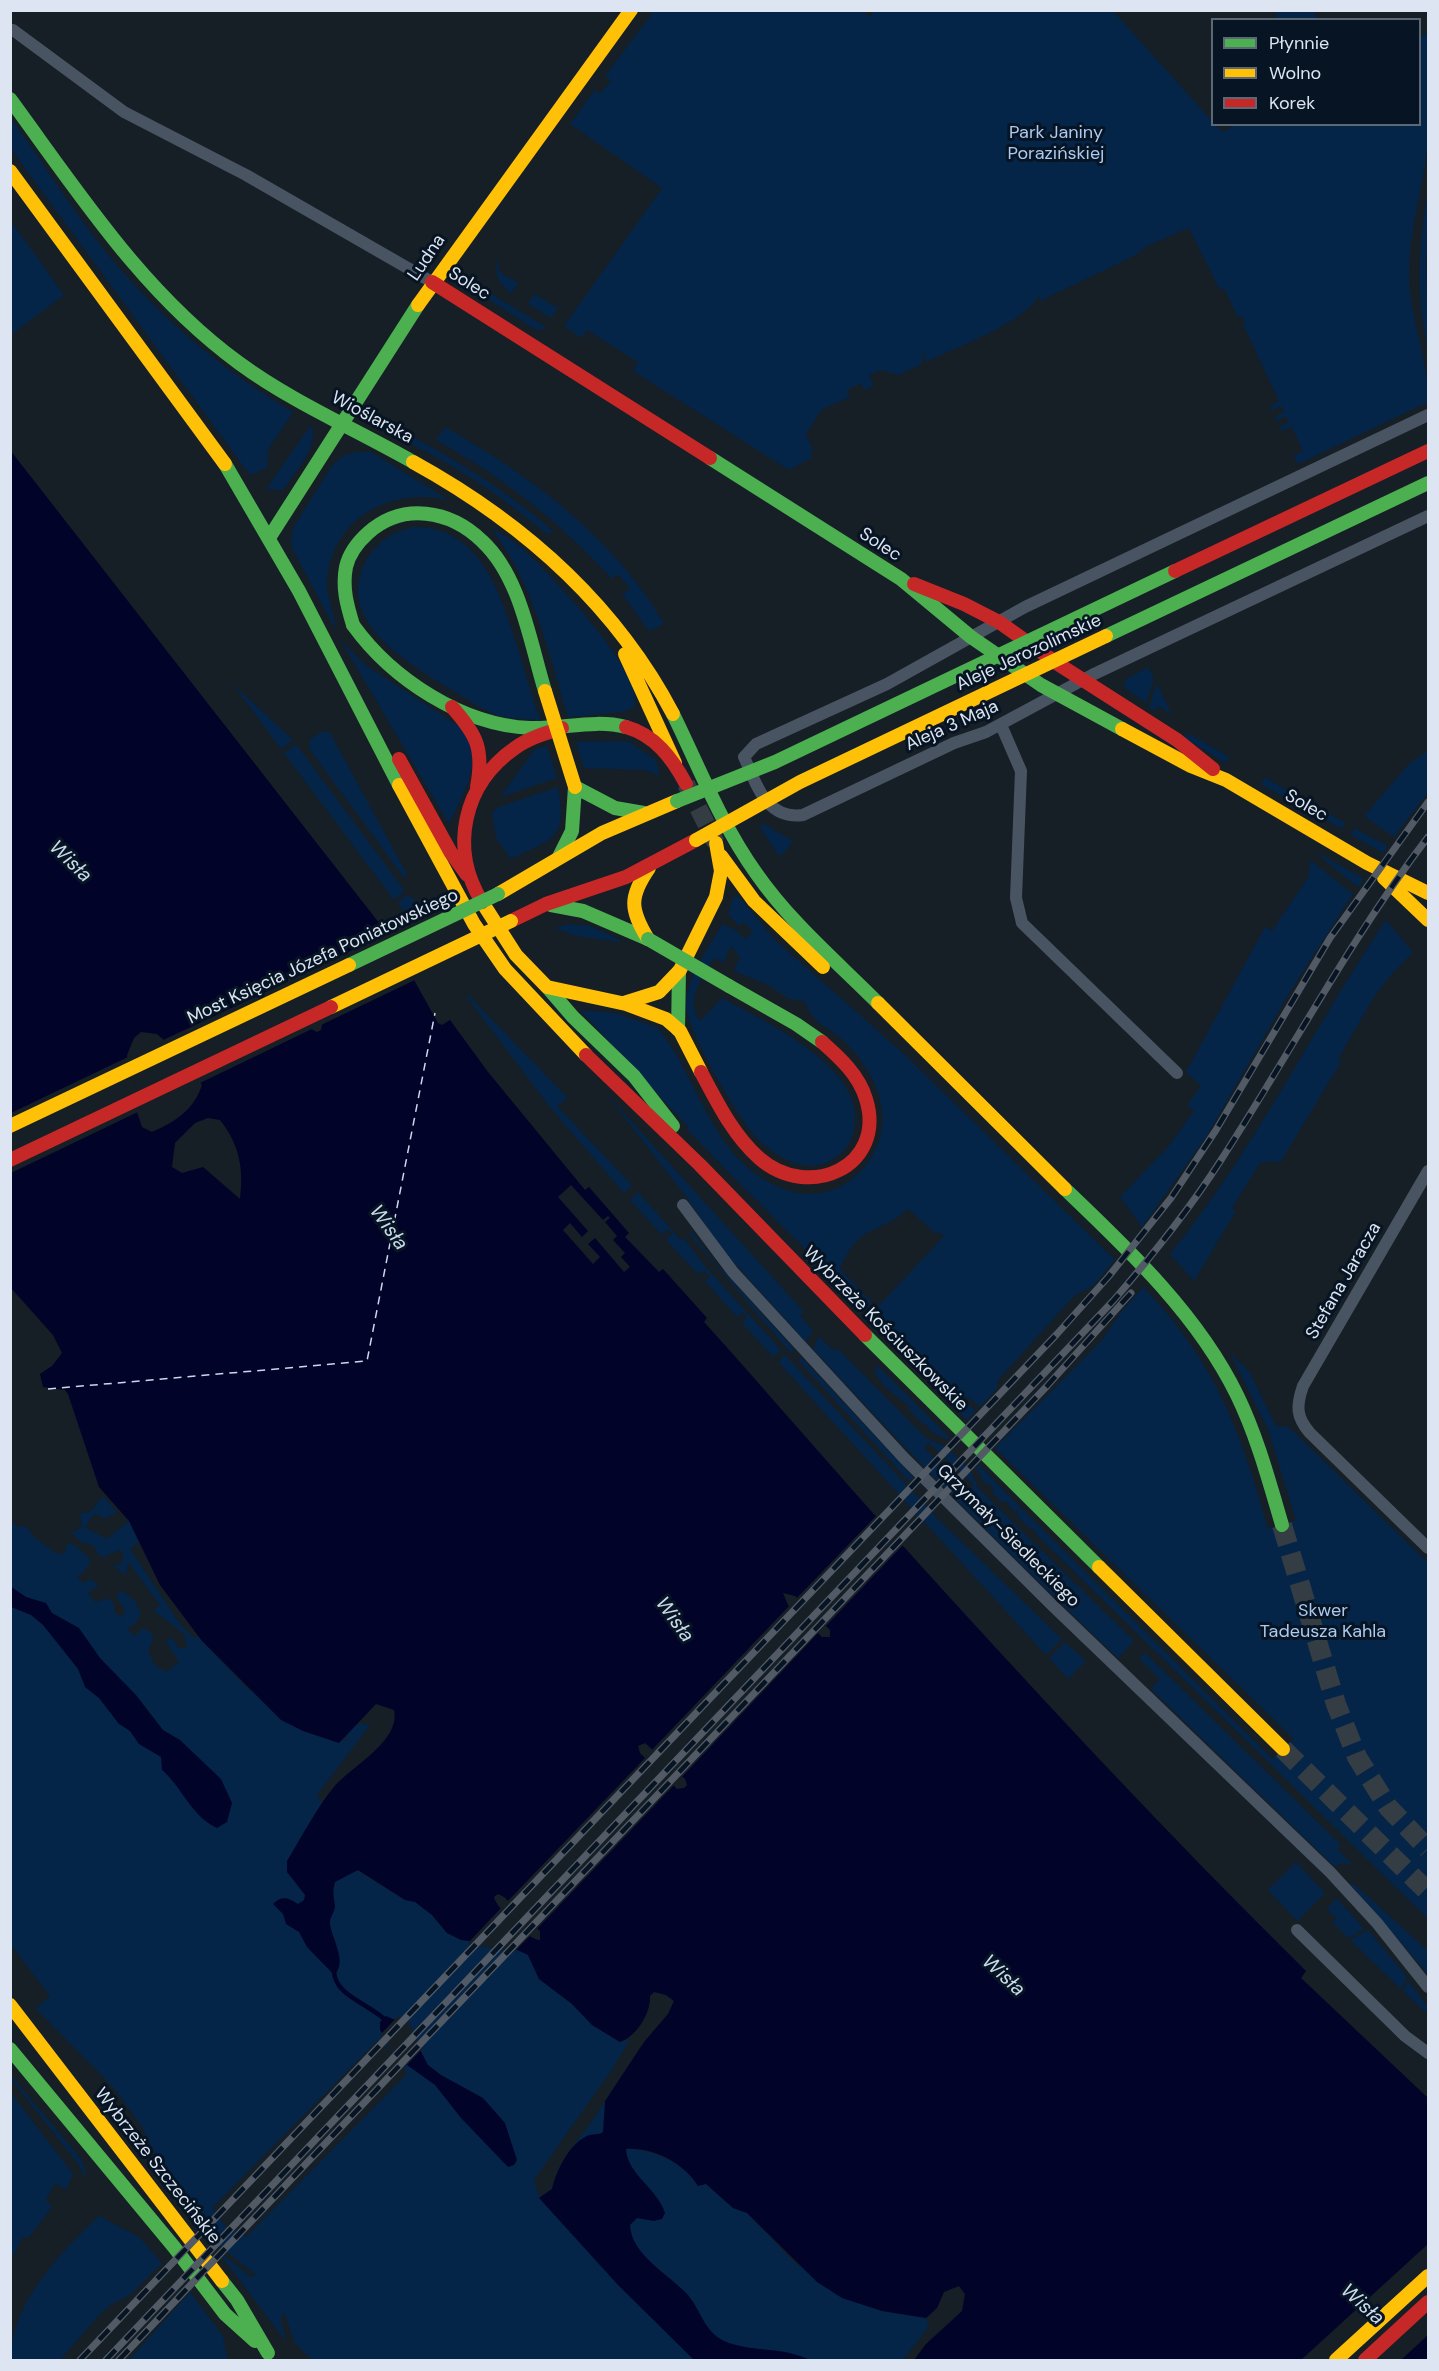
<!DOCTYPE html>
<meta charset="utf-8">
<style>
body{margin:0}
#map{position:relative;width:1439px;height:2371px;overflow:hidden;background:#161e26;font-family:"DM Sans",sans-serif}
canvas{display:block}
.frame{position:absolute;inset:0;border:12px solid #dce5f1;pointer-events:none}
.legend{position:absolute;left:1211px;top:18px;width:210px;height:108px;box-sizing:border-box;background:#071423;border:2px solid #5c6875;margin:0;padding:8px 10px;list-style:none;font-size:18px;color:#dce5f1}
.legend li{display:flex;align-items:center;gap:12px;height:30px}
.legend b{width:30px;border:2px solid #5c6875}
</style>
<div id="map">
<canvas width="1439" height="2371"></canvas>
<div class="frame"></div>
<ul class="legend">
<li><b style="height:8px;background:#4caf50"></b>Płynnie</li>
<li><b style="height:8px;background:#ffc107"></b>Wolno</li>
<li><b style="height:8px;background:#c62828"></b>Korek</li>
</ul>
</div>
<script>
const ctx = document.querySelector('canvas').getContext('2d');
ctx.lineJoin = 'round';
function fillPath(path, color) { ctx.fillStyle = color; ctx.fill(path, 'evenodd'); }
function trace(path, color, width, dash) { ctx.strokeStyle = color; ctx.lineWidth = width; ctx.lineCap = dash ? 'butt' : 'round'; ctx.setLineDash(dash || []); ctx.stroke(path); }
function drawText(font, color, halo, rows, align = 'center') {
  ctx.font = font + ' "DM Sans",sans-serif'; ctx.lineWidth = 6; ctx.setLineDash([]); ctx.textBaseline = 'middle'; ctx.strokeStyle = halo; ctx.fillStyle = color; for (const [text, x, y, turn = 0] of rows) {
    ctx.save(); ctx.translate(x, y); ctx.rotate((+turn || 0) * Math.PI / 180); ctx.textAlign = isNaN(turn) ? turn : align; if (halo) ctx.strokeText(text, 0, 0); ctx.fillText(text, 0, 0); ctx.restore();
  }
}
const green = new Path2D(`
 M 861,10 L 870,17 L 874,10 L 1113,11 L 1222,132 L 1237,124 L 1420,124 L 1420,37 L 1428,32 C 1429,67 1431,103 1428,137 C 1425,184 1408,229 1409,277 C 1410,320 1429,360 1428,402 L 1298,464 L 1294,456 L 1303,451 L 1292,427 L 1282,431 L 1279,427 L 1289,422 L 1286,416 L 1277,421 L 1275,417 L 1284,412 L 1282,406 L 1272,410 L 1270,406 L 1279,401 L 1243,324 L 1245,322 L 1242,316 L 1238,318 L 1224,288 L 1220,290 L 1189,228 L 1147,246 L 1134,256 L 1040,301 L 1040,295 C 1022,324 959,346 926,362 L 924,350 L 922,364 L 898,375 L 881,370 L 869,375 L 874,386 L 864,390 L 861,383 L 847,390 L 850,397 L 822,409 L 806,434 L 813,450 L 810,452 L 813,457 L 789,470 L 633,371 L 638,362 L 587,330 L 581,338 L 564,326 L 662,188 L 570,124 L 595,90 L 600,94 L 611,80 L 605,76 L 654,11 Z
 M 1282,11 L 1313,11 L 1318,19 L 1278,19 L 1275,14 Z
 M 11,118 C 45,166 77,218 115,263 C 166,323 225,372 293,412 L 268,450 L 267,468 L 250,475 L 11,149 Z
 M 1428,189 L 1426,266 L 1428,348 C 1415,294 1419,244 1428,189 Z
 M 10,220 L 64,295 L 11,335 L 10,335 Z
 M 495,253 L 500,272 L 518,283 L 511,294 L 498,280 Z
 M 485,290 L 546,327 L 545,329 L 536,330 L 482,295 Z
 M 534,294 L 558,308 L 551,318 L 528,304 Z
 M 374,416 C 438,450 499,483 554,532 L 547,534 C 506,500 465,471 417,447 C 401,439 380,434 374,416 Z
 M 311,425 C 320,447 294,473 283,490 L 266,489 Z
 M 445,427 C 528,474 615,538 664,624 L 649,631 L 623,595 L 630,588 L 618,574 L 612,579 C 559,521 504,478 436,440 Z
 M 357,452 L 371,452 L 449,500 C 393,487 334,515 327,578 C 325,595 337,621 336,630 L 293,550 L 291,542 L 293,528 L 333,464 L 343,456 Z
 M 413,527 C 480,526 500,593 517,645 C 524,670 532,695 540,720 C 526,719 507,719 494,714 C 479,708 464,697 450,689 C 411,665 336,622 364,565 C 375,543 390,533 413,527 Z
 M 491,528 C 504,535 515,542 526,552 C 549,573 647,676 634,707 L 623,712 L 568,717 C 548,651 534,583 491,528 Z
 M 340,639 L 364,664 L 460,727 C 487,760 464,790 449,824 Z
 M 1148,667 L 1154,678 L 1146,703 L 1124,687 L 1125,680 Z
 M 232,683 L 293,740 L 281,749 Z
 M 1156,685 L 1158,685 L 1172,715 L 1158,706 L 1155,711 L 1149,708 Z
 M 323,731 L 330,733 L 407,874 L 405,879 L 310,750 L 309,740 Z
 M 1188,733 L 1229,757 L 1226,763 L 1184,738 Z
 M 628,741 L 656,760 L 660,776 L 646,770 L 584,768 L 576,742 Z
 M 296,744 L 405,891 L 394,900 L 284,753 Z
 M 547,746 L 557,778 L 500,797 L 535,749 Z
 M 1428,750 L 1428,792 L 1394,837 L 1364,816 L 1408,765 Z
 M 1265,777 L 1293,794 L 1289,800 L 1261,784 Z
 M 558,787 C 568,841 552,839 511,859 L 496,838 L 492,814 L 496,808 Z
 M 1299,797 L 1345,823 L 1342,829 L 1296,803 Z
 M 762,823 L 793,841 L 783,854 L 778,855 L 760,827 Z
 M 1354,828 L 1388,846 L 1383,853 L 1351,835 Z
 M 1318,853 L 1364,879 L 1358,887 L 1325,861 Z
 M 1310,860 L 1353,894 L 1291,990 L 1206,1137 L 1142,1227 L 1120,1197 L 1168,1147 L 1194,1111 L 1187,1105 L 1201,1086 L 1186,1072 L 1265,927 L 1272,931 L 1309,876 Z
 M 407,895 L 427,907 L 429,911 L 417,910 L 415,916 L 404,912 L 398,902 Z
 M 733,897 L 739,897 L 775,940 L 905,1055 L 1115,1260 L 1093,1286 L 1075,1295 L 997,1381 L 997,1389 L 980,1407 L 971,1399 L 942,1390 L 869,1316 L 944,1236 L 939,1232 L 936,1234 L 908,1209 C 878,1236 859,1222 840,1269 L 872,1302 L 864,1311 C 807,1248 745,1191 687,1129 L 688,1127 L 580,1010 L 615,1013 L 658,1028 C 692,1070 706,1130 746,1166 C 761,1179 780,1190 798,1193 C 848,1202 891,1152 881,1104 C 876,1078 858,1052 838,1036 C 822,1024 811,1021 805,1001 L 789,999 L 770,986 L 734,971 L 740,957 L 731,946 L 723,963 L 714,958 C 703,977 684,1000 700,1021 L 722,998 C 767,1023 879,1073 851,1140 C 845,1154 826,1166 811,1166 C 791,1166 769,1151 756,1137 C 739,1120 686,1028 686,1006 C 686,977 709,949 722,924 L 736,930 L 745,939 L 753,932 L 744,922 L 739,926 L 728,914 Z
 M 1386,920 L 1413,952 L 1389,977 L 1380,990 L 1378,990 L 1338,1059 L 1341,1062 L 1280,1163 L 1275,1161 L 1260,1163 L 1232,1208 L 1236,1211 L 1194,1281 L 1170,1254 C 1254,1151 1312,1030 1386,920 Z
 M 567,924 L 590,926 L 621,940 L 620,942 L 576,936 L 555,928 Z
 M 468,995 L 568,1098 L 557,1106 L 632,1185 L 624,1193 L 549,1106 L 466,996 Z
 M 603,1090 L 804,1312 L 800,1316 L 813,1330 L 806,1342 L 728,1256 L 678,1186 Z
 M 638,1192 L 681,1240 L 684,1238 L 704,1265 L 781,1350 L 773,1357 L 742,1323 L 747,1317 L 743,1312 L 737,1317 L 705,1281 L 710,1277 L 704,1270 L 699,1275 L 666,1240 L 672,1233 L 668,1229 L 662,1235 L 630,1200 Z
 M 692,1232 L 712,1259 L 795,1350 L 791,1353 L 689,1234 Z
 M 1143,1287 C 1215,1361 1241,1432 1268,1529 L 1296,1520 L 1268,1429 L 1230,1353 L 1249,1371 L 1276,1426 L 1289,1427 L 1428,1563 L 1428,1919 L 1036,1534 L 1033,1528 L 1031,1529 L 1017,1516 L 1019,1513 L 1016,1510 L 1014,1512 L 1006,1501 L 1003,1503 L 992,1492 L 994,1489 L 988,1483 L 986,1485 L 976,1468 L 979,1465 L 1008,1495 L 1272,1759 L 1294,1739 L 995,1448 L 1102,1340 L 1121,1312 Z
 M 819,1336 L 833,1351 L 837,1348 L 926,1438 L 946,1447 L 970,1470 L 979,1489 L 1134,1641 L 1118,1658 C 1013,1558 911,1456 813,1349 ZM 929,1443 L 973,1483 L 972,1489 L 967,1489 L 926,1450 L 925,1446 Z
 M 784,1354 L 940,1521 L 1062,1639 L 1046,1655 L 779,1363 Z
 M 801,1357 L 913,1477 L 909,1481 L 798,1360 Z
 M 877,1365 L 950,1438 L 949,1440 L 930,1431 L 926,1424 L 924,1425 L 909,1410 L 911,1408 C 901,1398 883,1389 875,1373 Z
 M 943,1397 L 971,1406 L 976,1411 L 967,1420 Z
 M 103,1496 L 117,1512 L 105,1519 L 95,1513 L 85,1527 L 107,1539 L 129,1521 L 139,1542 L 130,1549 L 180,1624 L 194,1638 L 198,1636 L 248,1689 L 344,1741 L 352,1728 L 360,1723 L 370,1725 L 317,1795 L 323,1803 L 311,1824 L 357,1870 L 405,1900 L 415,1902 L 432,1915 L 447,1933 L 509,1946 L 528,1955 L 539,1979 L 572,2004 L 592,2025 L 620,2042 L 630,2039 L 613,2068 L 534,2180 L 539,2197 L 552,2189 C 559,2156 588,2131 605,2101 L 627,2242 L 617,2147 C 648,2149 681,2158 698,2186 L 706,2184 L 733,2208 L 747,2213 L 796,2264 L 882,2311 L 926,2318 L 929,2326 L 903,2360 L 312,2360 L 294,2342 L 284,2311 L 281,2320 L 287,2343 L 217,2250 L 251,2277 L 256,2275 L 207,2236 L 165,2174 L 141,2125 L 113,2087 L 39,2012 L 36,2008 L 50,1996 L 11,1945 L 10,1520 L 18,1527 L 26,1526 L 34,1537 L 57,1554 L 65,1553 L 67,1543 L 75,1545 L 91,1560 L 84,1572 L 77,1577 L 83,1583 L 90,1579 L 99,1585 L 88,1593 L 95,1602 L 109,1598 L 114,1604 L 114,1612 L 122,1618 L 125,1609 L 116,1597 L 121,1590 L 135,1601 L 141,1613 L 136,1623 L 127,1629 L 135,1636 L 143,1628 L 151,1632 L 153,1640 L 148,1651 L 155,1665 L 166,1672 L 179,1662 L 166,1642 L 171,1637 L 179,1648 L 187,1648 L 184,1634 L 154,1611 L 160,1605 L 128,1562 L 126,1575 L 112,1566 L 120,1565 L 124,1556 L 120,1550 L 101,1558 L 93,1545 L 81,1542 L 71,1533 L 82,1527 L 80,1513 L 90,1512 ZM 378,2040 L 400,2060 L 407,2074 L 246,2237 L 226,2227 L 212,2208 Z
 M 1065,1642 L 1086,1661 L 1068,1679 L 1049,1658 Z
 M 1145,1653 L 1341,1845 L 1337,1849 L 1353,1865 L 1344,1863 L 1334,1866 L 1151,1689 L 1160,1679 L 1139,1658 Z
 M 1296,1862 L 1325,1893 L 1297,1921 L 1268,1890 Z
 M 1353,1883 L 1428,1951 L 1428,1974 L 1351,1885 Z
 M 1337,1898 L 1364,1929 L 1348,1938 L 1332,1922 L 1337,1919 L 1327,1909 Z
 M 1368,1930 L 1407,1977 L 1401,1989 L 1350,1940 Z
 M 1408,1981 L 1428,2007 L 1425,2012 L 1403,1991 Z
 M 10,2074 L 81,2159 L 85,2168 L 85,2179 L 79,2165 L 11,2079 Z
 M 11,2093 L 73,2174 L 66,2190 L 55,2183 L 46,2200 L 52,2207 L 29,2237 L 23,2237 L 11,2259 Z
 M 99,2216 L 139,2237 L 162,2263 L 130,2295 L 112,2304 L 101,2313 L 60,2360 L 11,2360 C 10,2304 61,2252 99,2216 Z
 M 190,2292 L 223,2336 L 228,2360 L 129,2360 Z`);
const water = new Path2D(`
 M 10,450 L 390,937 L 438,1023 L 442,1025 L 450,1020 L 488,1072 L 585,1190 L 589,1187 L 629,1233 L 625,1237 L 659,1272 L 663,1269 L 707,1318 L 704,1322 C 771,1396 835,1472 903,1546 C 1034,1691 1167,1834 1306,1971 L 1301,1978 L 1428,2098 L 1428,2360 L 914,2360 L 926,2344 L 962,2311 L 965,2294 L 959,2286 L 944,2292 L 937,2308 L 926,2318 L 882,2311 L 842,2298 L 817,2282 L 747,2213 L 733,2208 L 706,2184 L 698,2186 C 684,2163 653,2147 626,2149 C 627,2174 658,2189 665,2213 L 662,2219 L 654,2221 L 637,2218 L 630,2225 C 631,2255 670,2275 688,2295 C 702,2312 705,2335 729,2343 C 756,2352 784,2347 810,2360 L 694,2360 L 618,2285 L 539,2198 L 552,2189 C 556,2172 568,2146 585,2137 C 591,2133 597,2136 603,2132 L 605,2101 L 644,2042 L 668,2014 L 674,2001 L 666,1995 L 654,1992 L 650,1996 C 651,2013 636,2037 620,2042 L 592,2025 L 572,2004 L 539,1979 L 528,1955 L 509,1946 L 461,1940 L 447,1933 L 432,1915 L 415,1902 L 405,1900 L 358,1870 L 335,1882 C 332,1892 334,1897 335,1906 C 335,1912 329,1918 330,1924 C 332,1939 348,1963 334,1975 L 307,1947 L 299,1932 L 286,1924 L 283,1914 L 273,1904 C 282,1896 287,1897 298,1904 L 304,1900 L 305,1895 L 287,1872 L 287,1861 C 301,1838 317,1807 334,1787 C 352,1766 401,1741 394,1710 L 376,1704 L 339,1743 L 303,1731 L 281,1720 L 202,1641 L 160,1585 L 129,1521 L 99,1487 L 68,1394 L 65,1390 L 43,1387 L 40,1374 L 52,1366 L 62,1353 L 53,1335 L 11,1288 ZM 293,973 L 299,976 L 322,1025 L 321,1030 L 317,1032 L 311,1029 L 288,981 L 288,975 ZM 141,1032 L 157,1034 L 179,1053 L 202,1085 C 194,1110 175,1122 152,1132 L 142,1127 L 135,1106 L 127,1055 L 134,1038 ZM 208,1118 L 220,1120 C 239,1144 244,1168 240,1199 L 203,1167 L 182,1173 L 172,1167 L 175,1143 L 195,1123 ZM 783,1593 L 795,1596 L 830,1630 L 830,1637 L 822,1637 L 788,1605 ZM 645,1743 L 685,1779 L 687,1785 L 684,1788 L 677,1789 L 640,1753 L 638,1746 ZM 498,1894 L 504,1897 L 540,1931 L 540,1940 C 529,1941 496,1908 494,1897 Z
 M 10,1586 L 26,1597 L 46,1603 L 52,1613 L 79,1628 L 100,1658 L 136,1695 L 163,1730 L 180,1740 L 221,1779 L 232,1803 L 227,1822 L 217,1828 C 191,1816 182,1787 162,1770 L 161,1757 L 139,1744 L 130,1731 L 119,1724 L 99,1698 L 85,1687 L 78,1669 L 43,1625 L 31,1615 L 11,1607 Z
 M 386,2016 L 407,2025 L 428,2065 L 441,2075 L 483,2098 L 505,2123 L 517,2160 L 514,2165 L 508,2167 L 461,2118 L 435,2085 L 400,2060 L 380,2030 L 380,2022 Z`);
const pier = new Path2D(`
 M 390,932 L 417,979 L 319,1026 L 296,977 Z
 M 291,980 L 314,1028 L 198,1084 L 177,1055 L 161,1041 Z
 M 130,1056 L 140,1111 L 11,1173 L 11,1113 Z
 M 571,1185 L 603,1220 L 608,1216 L 610,1218 L 605,1222 L 617,1236 L 613,1240 L 625,1253 L 621,1257 L 630,1267 L 624,1272 L 595,1238 L 588,1244 L 600,1257 L 593,1264 L 563,1230 L 570,1223 L 582,1237 L 588,1231 L 558,1197 Z
 M 878,1514 L 904,1544 L 824,1628 L 795,1600 Z
 M 791,1604 L 820,1631 L 680,1779 L 651,1751 Z
 M 647,1756 L 676,1783 L 535,1931 L 506,1903 Z
 M 502,1907 L 531,1935 L 514,1952 L 467,1944 Z
 M 398,2016 L 409,2023 L 423,2048 L 405,2067 L 398,2062 L 380,2035 Z
 M 1428,2244 L 1428,2335 L 1401,2360 L 1301,2360 Z`);
const stream = new Path2D(`
 M 334,1971 C 335,1998 373,2004 388,2023`);
const ferry = new Path2D(`
 M 48,1389 L 367,1361 L 435,1013`);
const secondaryTunnel = new Path2D(`
 M 686,784 L 716,843`);
const primaryTunnel = new Path2D(`
 M 1282,1525 L 1336,1704 L 1357,1757 L 1388,1807 L 1428,1849
 M 1283,1749 L 1428,1892`);
const street = new Path2D(`
 M 13,30 L 124,112 L 246,175 L 432,282
 M 1428,415 L 1025,607 L 887,684 L 756,744 L 744,757 C 757,785 766,820 803,815 L 954,743 L 986,732 L 1092,675 L 1428,516
 M 1001,725 L 1021,771 L 1016,898 L 1022,923 L 1177,1073
 M 1428,1171 L 1303,1386 C 1296,1406 1296,1417 1310,1433 L 1428,1548
 M 683,1205 L 733,1272 L 904,1458 L 1053,1606 L 1330,1872 L 1377,1923 L 1428,1987
 M 1297,1930 L 1405,2036 L 1428,2053`);
const fast = new Path2D(`
 M 10,99 C 79,193 143,293 239,363 C 292,402 355,429 413,462
 M 710,458 L 901,579 L 971,637 L 1041,685 L 1122,729
 M 225,464 L 299,591 L 399,785
 M 269,538 L 418,305
 M 353,625 C 392,679 462,725 530,728 C 562,729 595,719 626,727
 M 673,714 C 699,767 721,824 756,873 C 790,922 836,961 878,1003
 M 559,857 L 572,831 L 575,787 L 615,808 L 644,813
 M 551,905 L 583,911 L 648,939
 M 729,986 L 796,1024 L 822,1042
 M 548,988 L 573,1017 L 634,1076 L 673,1126
 M 678,1030 L 679,971
 M 1065,1189 C 1129,1250 1198,1315 1237,1395 C 1257,1436 1269,1481 1282,1525
 M 865,1335 L 1099,1567
 M 10,2049 L 174,2247 L 225,2314 L 255,2341
 M 222,2281 L 237,2300 L 268,2353`);
const slow = new Path2D(`
 M 10,171 L 225,464
 M 418,305 L 631,10
 M 413,462 C 522,522 614,602 673,714
 M 625,654 L 675,763
 M 1122,729 L 1191,766 L 1226,780 L 1367,863 L 1428,893
 M 399,785 L 474,924 L 505,969 L 586,1055
 M 721,856 L 754,901 L 823,967
 M 1384,878 L 1428,920
 M 498,894 L 602,833 L 677,801
 M 482,902 L 516,955 L 547,987 L 626,1004 L 666,1019 L 680,1031 L 701,1072
 M 648,939 C 630,909 629,897 649,868
 M 624,1003 L 659,992 L 680,970 L 716,897 L 721,871 L 716,843
 M 878,1003 L 1065,1189
 M 1099,1567 L 1283,1749
 M 10,2005 L 222,2281
 M 1336,2360 L 1428,2276`);
const jam = new Path2D(`
 M 432,282 L 710,458
 M 914,584 L 964,604 L 999,622 L 1058,664 L 1177,740 L 1213,769
 M 452,707 C 477,735 484,749 477,787
 M 626,727 C 655,735 672,758 686,784
 M 399,759 L 451,853 L 467,875
 M 482,902 C 449,849 463,784 515,748 C 529,738 546,733 562,728
 M 511,921 L 546,904 L 626,877 L 696,840
 M 586,1055 L 700,1165 L 865,1335
 M 701,1072 C 717,1102 733,1135 759,1158 C 809,1202 887,1166 866,1099 C 859,1075 840,1058 822,1042
 M 1365,2360 L 1428,2302`);
const rail = new Path2D(`
 M 80,2360 L 1057,1334 L 1109,1276 L 1171,1198 L 1216,1130 L 1330,938 L 1428,802
 M 106,2360 L 1113,1301 C 1152,1256 1189,1210 1221,1160 C 1291,1052 1350,939 1428,837
 M 119,2360 L 1047,1386 L 1131,1293`);
const fastBridge = new Path2D(`
 M 353,625 C 347,605 342,588 346,567 C 349,554 358,542 368,533 C 403,502 450,510 482,541 C 521,577 530,643 545,691
 M 1106,636 L 1428,483
 M 677,801 L 775,762 L 1175,571
 M 648,939 L 729,986
 M 349,965 L 498,894`);
const slowBridge = new Path2D(`
 M 545,691 L 575,787
 M 696,840 L 800,782 L 1106,636
 M 331,1007 L 511,921
 M 10,1126 L 349,965`);
const jamBridge = new Path2D(`
 M 1175,571 L 1428,451
 M 10,1160 L 331,1007`);
const parkNames = [
 ["Park Janiny",1056,133],
 ["Porazińskiej",1056,154],
 ["Skwer",1323,1611],
 ["Tadeusza Kahla",1323,1632]
];
const streetNames = [
 ["Ludna",427,258,-56],
 ["Solec",469,284,32],
 ["Wioślarska",372,418,28],
 ["Solec",880,545,33],
 ["Aleje Jerozolimskie",1029,653,-25],
 ["Aleja 3 Maja",952,726,-24],
 ["Solec",1306,806,30],
 ["Most Księcia Józefa Poniatowskiego",323,957,-25],
 ["Stefana Jaracza",1344,1281,-60],
 ["Wybrzeże Kościuszkowskie",885,1329,45],
 ["Grzymały-Siedleckiego",1008,1536,45],
 ["Wybrzeże Szczecińskie",157,2166,52]
];
const waterNames = [
 ["Wisła",70,862,44],
 ["Wisła",388,1228,54],
 ["Wisła",674,1620,54],
 ["Wisła",1003,1976,43],
 ["Wisła",1362,2305,42]
];
fillPath(green, '#052548');
fillPath(water, '#020329');
fillPath(pier, '#161e26');
trace(stream, '#020329', 4.5);
trace(ferry, '#cadaec', 1.5, [8, 6]);
trace(secondaryTunnel, '#343c44', 18, [18, 9]);
trace(primaryTunnel, '#343c44', 20, [20, 10]);
trace(street, '#485462', 12);
trace(fast, '#4caf50', 14);
trace(slow, '#ffc107', 14);
trace(jam, '#c62828', 14);
trace(rail, '#525b65', 7);
trace(rail, '#071423', 4.5, [14]);
trace(fastBridge, '#4caf50', 14);
trace(slowBridge, '#ffc107', 14);
trace(jamBridge, '#c62828', 14);
drawText('18px', '#accaef', '#071423', parkNames);
drawText('18px', '#dce5f1', '#071423', streetNames);
drawText('italic 20px', '#cadaec', '#071423', waterNames);
</script>
